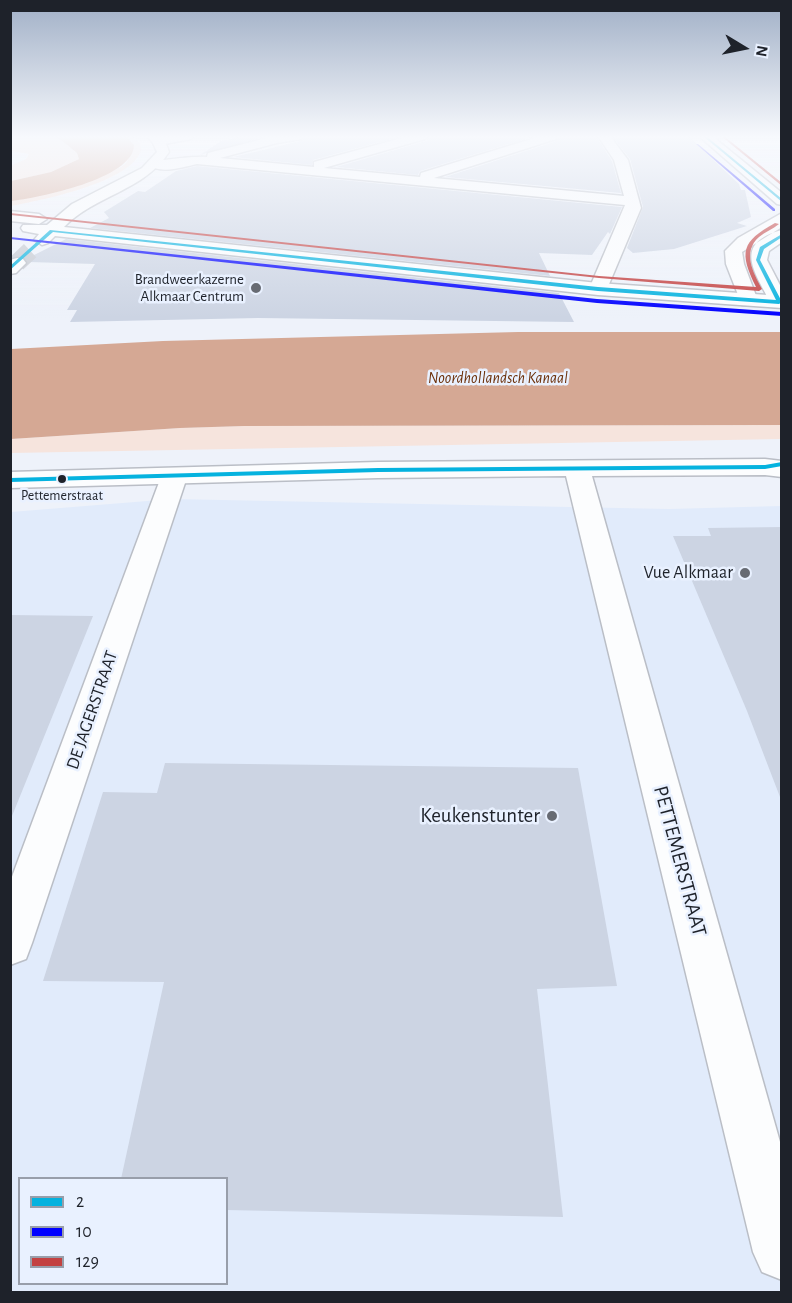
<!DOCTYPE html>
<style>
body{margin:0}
#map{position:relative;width:792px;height:1303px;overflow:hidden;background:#eef2fa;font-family:"Alegreya Sans",sans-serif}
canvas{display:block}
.frame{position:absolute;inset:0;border:12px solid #1e222a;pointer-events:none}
.legend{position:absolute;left:18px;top:1177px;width:210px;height:108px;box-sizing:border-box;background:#e9f1ff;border:2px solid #989eaa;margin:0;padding:8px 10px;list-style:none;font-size:18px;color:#1e222a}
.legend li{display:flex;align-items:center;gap:12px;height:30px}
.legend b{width:30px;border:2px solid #989eaa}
.north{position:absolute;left:714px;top:18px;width:60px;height:60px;-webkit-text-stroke:4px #e9f1ff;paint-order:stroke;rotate:100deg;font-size:16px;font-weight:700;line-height:24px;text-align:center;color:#1e222a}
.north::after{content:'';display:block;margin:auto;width:21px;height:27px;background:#1e222a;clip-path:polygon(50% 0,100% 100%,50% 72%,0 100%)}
</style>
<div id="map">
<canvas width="792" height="1303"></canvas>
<div class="frame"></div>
<ul class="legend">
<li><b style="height:8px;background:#04b2df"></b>2</li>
<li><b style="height:8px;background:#00f"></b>10</li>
<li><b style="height:8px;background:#c34141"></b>129</li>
</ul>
<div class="north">N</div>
</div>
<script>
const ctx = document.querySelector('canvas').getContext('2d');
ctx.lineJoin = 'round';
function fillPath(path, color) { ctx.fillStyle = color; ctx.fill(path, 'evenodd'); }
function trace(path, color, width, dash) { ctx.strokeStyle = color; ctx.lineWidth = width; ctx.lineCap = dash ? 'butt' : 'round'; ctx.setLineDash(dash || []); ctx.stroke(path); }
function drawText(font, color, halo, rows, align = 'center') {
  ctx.font = font + ' "Alegreya Sans",sans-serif'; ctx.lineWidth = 5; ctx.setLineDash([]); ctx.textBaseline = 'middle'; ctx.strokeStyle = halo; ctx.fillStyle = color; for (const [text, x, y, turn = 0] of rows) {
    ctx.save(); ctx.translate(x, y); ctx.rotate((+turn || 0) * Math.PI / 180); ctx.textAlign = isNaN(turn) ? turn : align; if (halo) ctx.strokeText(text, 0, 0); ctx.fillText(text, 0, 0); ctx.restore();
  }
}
const built = new Path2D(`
 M 172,499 L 669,509 L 781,506 L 781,1292 L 11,1292 L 11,512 ZM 20,1178 L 226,1178 L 226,1284 L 20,1284 Z`);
const green = new Path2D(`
 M 11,136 L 56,136 L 77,153 L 79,159 L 51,172 L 11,181 L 10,166 L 26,159 L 29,154 L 11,151 Z
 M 126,136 L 132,136 L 140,143 L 141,150 C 132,183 37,201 11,206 L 11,201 L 66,190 L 121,167 L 126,163 L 134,148 L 132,142 Z
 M 782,425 L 781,439 L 11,453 L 11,439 L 180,428 L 244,426 Z`);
const water = new Path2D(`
 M 56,136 L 126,136 L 134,145 C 134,179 37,198 11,201 L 11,181 L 51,172 L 79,159 L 77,153 Z
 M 518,332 L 781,332 L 781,425 L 244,426 L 180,428 L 11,439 L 11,349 L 163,341 Z`);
const building = new Path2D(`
 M 243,136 L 268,136 L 200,155 L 221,141 Z
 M 305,136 L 402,136 L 313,160 L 312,165 L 233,157 L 301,141 Z
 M 429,136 L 535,136 L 420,171 L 418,175 L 336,167 L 426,141 Z
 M 560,136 L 596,136 L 612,161 L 621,193 L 445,177 L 557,141 Z
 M 612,136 L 688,136 L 739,184 L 741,190 L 745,190 L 751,217 L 737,223 L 747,226 L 674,249 L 633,253 L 627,248 L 643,207 L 630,159 Z
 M 197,166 L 622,207 L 610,234 L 608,232 L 592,255 L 539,253 L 550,276 L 90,228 L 109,218 L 104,212 L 138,191 L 145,192 L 176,171 Z
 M 66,239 L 559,293 L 574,322 L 258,318 L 70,322 L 77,310 L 67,310 L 95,264 L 28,262 L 26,259 Z
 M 782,527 L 782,797 L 780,797 L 747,711 L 673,536 L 711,536 L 708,528 Z
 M 10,615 L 93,616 L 12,816 L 10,816 Z
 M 165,763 L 578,768 L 617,986 L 537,989 L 563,1217 L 226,1210 L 226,1179 L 121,1179 L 164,982 L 43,981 L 103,792 L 157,793 Z`);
const secondaryTunnel = new Path2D(`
 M 17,263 L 35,246`);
const minor = new Path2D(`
 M 169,136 L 193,136 L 191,139 L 159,145 L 153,141 L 155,138 Z
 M 275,136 L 303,136 L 301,139 L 277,143 L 220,158 L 314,167 L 314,162 L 409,136 L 427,136 L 425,139 L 324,168 L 420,177 L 421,173 L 541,136 L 558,136 L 556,139 L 434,178 L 624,196 L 614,160 L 598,136 L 610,136 L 628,160 L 641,208 L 607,289 L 605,293 L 591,293 L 589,289 L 625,205 L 197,164 C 183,167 160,175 148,164 C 152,160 199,156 207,157 L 208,153 Z
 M 699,136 L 712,136 L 782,193 L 782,205 L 777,204 Z
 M 782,213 L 782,227 L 742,252 L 744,264 L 758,301 L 756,305 L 742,305 L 726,264 L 725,251 L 738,238 Z
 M 782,230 L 782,242 L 769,251 L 767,260 L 782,289 L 782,307 L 772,306 L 770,302 C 755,272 732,243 782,230 Z
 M 174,469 L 183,471 L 187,477 L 32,943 L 26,959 L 10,965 L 10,882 L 161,477 L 165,471 Z`);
const tertiary = new Path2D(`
 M 10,211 L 39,214 L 47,219 L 39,224 L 10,221 Z`);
const secondary = new Path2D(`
 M 147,136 L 160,136 L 165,141 L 169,152 C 144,191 95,195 64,227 L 598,283 L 782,296 L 782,308 L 598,295 L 55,236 L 48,243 L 42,245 L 34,240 L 39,234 L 23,231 L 21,228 L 23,225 L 47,225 L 72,204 L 142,168 L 157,152 L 153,143 Z
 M 17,258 L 23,259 L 26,263 L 16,273 L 10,274 L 10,260 Z
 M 765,459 L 782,461 L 782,477 L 765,475 L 592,476 L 782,1149 L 782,1280 L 762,1272 L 753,1252 L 566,476 L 378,478 L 10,488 L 10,472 L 378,462 Z`);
const bus1 = new Path2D(`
 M 703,136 L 706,136 L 782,199 L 782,202 Z
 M 50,230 L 598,287 L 776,300 L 756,260 L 760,247 L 782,234 L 782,237 L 764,249 L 760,260 L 782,302 L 779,304 L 598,291 L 53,232 L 10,270 L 10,266 Z
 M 782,462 L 782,466 L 765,469 L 378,472 L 10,482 L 10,478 L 378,468 L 765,465 Z`);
const bus2 = new Path2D(`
 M 696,144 L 698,144 L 775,209 L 775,211 L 773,211 Z
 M 10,237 L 597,299 L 782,312 L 782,316 L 597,303 L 10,239 Z`);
const bus3 = new Path2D(`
 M 721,136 L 724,136 L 782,183 L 782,186 Z
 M 10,213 L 599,276 L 756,287 C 739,252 741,242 775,223 L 779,224 C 773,229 765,232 759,237 C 742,252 753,272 762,289 L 759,291 L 599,278 L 11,215 Z`);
const markers = [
 [256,288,6,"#676b73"],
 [62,479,5,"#1e222a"],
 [745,573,6,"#676b73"],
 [552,816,6,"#676b73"]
];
const farBusnames = [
 ["Pettemerstraat",62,496]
];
const farPoinames = [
 ["Brandweerkazerne",244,279],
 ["Alkmaar Centrum",244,296]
];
const farWaternames = [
 ["Noordhollandsch Kanaal",498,378]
];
const poiNames = [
 ["Vue Alkmaar",733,573]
];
const streetNames = [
 ["DE JAGERSTRAAT",92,710,-71]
];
const nearPoinames = [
 ["Keukenstunter",540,816]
];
const nearStreetnames = [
 ["PETTEMERSTRAAT",680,861,75]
];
fillPath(built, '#e1ebfb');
fillPath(green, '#f6e4dd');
fillPath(water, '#d5a894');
fillPath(building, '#ccd4e3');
trace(secondaryTunnel, '#c4c8d0', 18, [18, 9]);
trace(minor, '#babec6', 3);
trace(tertiary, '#babec6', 3);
trace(secondary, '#babec6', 3);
fillPath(minor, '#fcfdfe');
fillPath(tertiary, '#fcfdfe');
fillPath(secondary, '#fcfdfe');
fillPath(bus1, '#04b2df');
fillPath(bus2, '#00f');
fillPath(bus3, '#c34141');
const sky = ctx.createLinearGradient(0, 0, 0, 318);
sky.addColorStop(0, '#a0afc6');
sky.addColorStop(0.43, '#f7f9fd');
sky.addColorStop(1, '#f7f9fd00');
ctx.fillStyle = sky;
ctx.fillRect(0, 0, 792, 318);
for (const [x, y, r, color] of markers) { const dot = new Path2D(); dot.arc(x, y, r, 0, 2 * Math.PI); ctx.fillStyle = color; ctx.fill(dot); trace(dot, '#e9f1ff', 2); }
drawText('14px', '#1e222a', '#e9f1ff', farBusnames);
drawText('15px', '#1e222a', '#e9f1ff', farPoinames, 'right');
drawText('italic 16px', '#6c300a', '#e9f1ff', farWaternames);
drawText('18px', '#1e222a', '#e9f1ff', poiNames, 'right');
drawText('18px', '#1e222a', '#e9f1ff', streetNames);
drawText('21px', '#1e222a', '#e9f1ff', nearPoinames, 'right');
drawText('21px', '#1e222a', '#e9f1ff', nearStreetnames);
</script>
